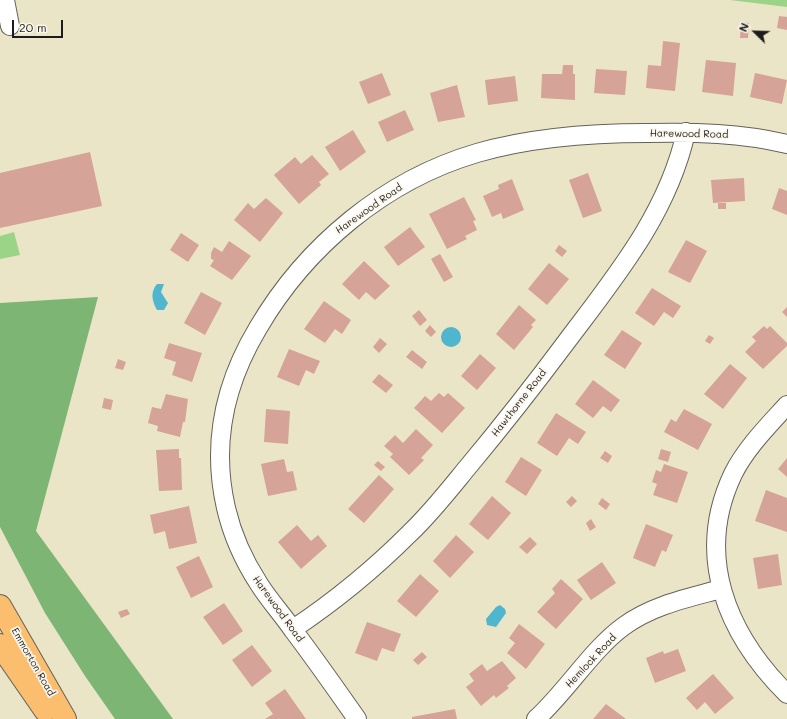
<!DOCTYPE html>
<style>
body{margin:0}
#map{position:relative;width:787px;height:719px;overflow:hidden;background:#ebe5c7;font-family:Mali,sans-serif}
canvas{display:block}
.north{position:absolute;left:735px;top:12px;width:40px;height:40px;-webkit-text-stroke:3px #fbf7ec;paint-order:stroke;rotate:293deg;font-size:11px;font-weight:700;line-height:16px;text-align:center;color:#1c1c1c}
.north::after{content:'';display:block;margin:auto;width:14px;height:18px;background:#1c1c1c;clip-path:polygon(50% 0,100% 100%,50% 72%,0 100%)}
.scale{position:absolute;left:12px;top:20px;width:51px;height:18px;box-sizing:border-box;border:2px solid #1c1c1c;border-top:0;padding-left:5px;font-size:12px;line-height:14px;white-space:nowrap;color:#1c1c1c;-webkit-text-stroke:3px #fbf7ec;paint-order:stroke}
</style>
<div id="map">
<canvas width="787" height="719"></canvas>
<div class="north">N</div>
<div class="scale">20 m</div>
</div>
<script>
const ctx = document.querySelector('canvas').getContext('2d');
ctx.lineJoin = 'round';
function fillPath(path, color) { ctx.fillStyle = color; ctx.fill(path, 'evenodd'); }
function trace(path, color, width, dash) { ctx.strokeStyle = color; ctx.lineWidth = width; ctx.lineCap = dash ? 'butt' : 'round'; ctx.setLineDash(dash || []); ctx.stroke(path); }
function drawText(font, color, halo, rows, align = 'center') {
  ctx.font = font + ' Mali,sans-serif'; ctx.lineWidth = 3.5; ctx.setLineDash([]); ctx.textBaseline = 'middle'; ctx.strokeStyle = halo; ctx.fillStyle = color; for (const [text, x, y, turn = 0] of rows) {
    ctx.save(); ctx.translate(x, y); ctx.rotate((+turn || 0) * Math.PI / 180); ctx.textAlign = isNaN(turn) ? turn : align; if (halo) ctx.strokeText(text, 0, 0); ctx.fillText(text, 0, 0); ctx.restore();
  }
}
const green = new Path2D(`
 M 730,0 L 787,0 L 787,7 Z
 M 14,232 L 20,255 L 0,259 L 0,236 Z`);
const forest = new Path2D(`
 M 98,297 L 36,531 L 173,719 L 115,719 L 85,676 L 45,613 L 0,527 L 0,303 Z`);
const water = new Path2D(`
 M 157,284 L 164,284 L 161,292 L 168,303 L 164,310 L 157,310 C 152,301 150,292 157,284 Z
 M441 337a10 10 0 1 1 20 0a10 10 0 1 1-20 0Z
 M 500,605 L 505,609 L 506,613 L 496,627 L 487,625 L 486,619 L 496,607 Z`);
const building = new Path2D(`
 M 779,16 L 787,17 L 787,30 L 777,28 Z
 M 741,22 L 749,23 L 748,38 L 740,38 Z
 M 663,41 L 680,43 L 675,91 L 646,88 L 648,65 L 661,66 Z
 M 706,60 L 736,63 L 733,96 L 702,92 Z
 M 563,65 L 573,65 L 573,74 L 575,74 L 575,100 L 541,98 L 542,74 L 562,74 Z
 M 596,69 L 627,71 L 625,95 L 594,93 Z
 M 382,73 L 391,95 L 368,104 L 359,82 Z
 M 755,73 L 787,80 L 782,104 L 750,97 Z
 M 515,76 L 518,101 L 488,105 L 485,80 Z
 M 457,85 L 465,117 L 438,122 L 430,93 Z
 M 405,110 L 414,130 L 387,142 L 378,122 Z
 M 353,130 L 366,152 L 340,171 L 325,147 Z
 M 90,152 L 102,206 L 0,228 L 0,173 Z
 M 312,155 L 329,174 L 319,182 L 321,185 L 299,204 L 274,175 L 295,157 L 301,164 Z
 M 588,173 L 602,211 L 583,218 L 569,180 Z
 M 744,178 L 745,201 L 713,203 L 711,180 Z
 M 512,179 L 524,210 L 503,219 L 501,213 L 492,217 L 483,196 L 499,189 L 498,185 Z
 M 779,188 L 787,191 L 787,215 L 772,209 Z
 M 464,197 L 476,220 L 473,221 L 477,230 L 465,236 L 467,239 L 447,249 L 429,214 Z
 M 266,198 L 283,213 L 260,242 L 234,220 L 248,203 L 254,209 Z
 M 718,203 L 726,203 L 726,209 L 718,209 Z
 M 410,227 L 425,247 L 398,266 L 384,247 Z
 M 181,233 L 199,245 L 188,262 L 170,250 Z
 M 686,240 L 707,251 L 690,283 L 668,272 Z
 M 229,241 L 251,256 L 232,280 L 210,266 L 214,260 L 211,259 L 211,253 L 214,247 L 222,252 Z
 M 559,245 L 567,251 L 562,257 L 555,251 Z
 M 440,254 L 453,277 L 444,282 L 431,259 Z
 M 364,261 L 390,286 L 375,300 L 366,292 L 359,300 L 342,284 Z
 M 549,263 L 569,279 L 547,305 L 528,289 Z
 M 652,288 L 681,306 L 673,318 L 664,312 L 654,326 L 635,313 Z
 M 201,292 L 222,303 L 205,335 L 184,323 Z
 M 324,301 L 351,320 L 342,334 L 335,329 L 325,343 L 304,329 Z
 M 519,305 L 536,320 L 531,325 L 533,327 L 514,350 L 496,334 Z
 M 787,307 L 787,317 L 782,312 Z
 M 419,310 L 427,320 L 420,326 L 412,316 Z
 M 430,325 L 436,332 L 431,337 L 425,331 Z
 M 764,326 L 767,329 L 770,326 L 787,343 L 787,346 L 763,369 L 745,352 L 756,341 L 752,337 Z
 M 622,330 L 642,343 L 625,369 L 604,355 Z
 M 709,335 L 714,338 L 710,344 L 705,341 Z
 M 380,338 L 387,344 L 379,353 L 373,347 Z
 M 169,343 L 202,353 L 192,382 L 172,375 L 176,362 L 164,358 Z
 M 289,349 L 320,361 L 314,374 L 306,370 L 299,386 L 277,377 Z
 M 412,350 L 427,362 L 422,369 L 406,357 Z
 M 480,354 L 496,368 L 477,390 L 461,376 Z
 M 118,359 L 126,362 L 123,370 L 115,368 Z
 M 730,364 L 747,378 L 723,409 L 704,394 Z
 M 379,374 L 393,385 L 386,393 L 372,382 Z
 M 593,380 L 620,400 L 611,412 L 603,406 L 593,418 L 575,404 Z
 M 439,393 L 444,397 L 448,393 L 465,408 L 442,433 L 414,408 L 425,396 L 431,401 Z
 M 166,394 L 188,399 L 185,422 L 183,422 L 180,437 L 157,431 L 158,426 L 148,423 L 152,407 L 161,409 Z
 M 104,398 L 113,400 L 111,410 L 102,408 Z
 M 266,409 L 290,411 L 288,444 L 264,442 Z
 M 684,409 L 712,424 L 698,450 L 664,432 L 671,419 L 676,422 Z
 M 556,413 L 586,432 L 578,444 L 569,438 L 557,456 L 537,443 Z
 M 416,429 L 433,445 L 421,458 L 424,460 L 409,475 L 390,457 L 393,454 L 384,446 L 395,435 L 403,443 Z
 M 179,449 L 179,458 L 181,458 L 182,490 L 159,491 L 156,450 Z
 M 661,449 L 671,452 L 668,462 L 658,459 Z
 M 605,451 L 612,456 L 608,463 L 600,458 Z
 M 521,457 L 542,470 L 526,496 L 505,482 Z
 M 787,458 L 787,477 L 778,469 Z
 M 284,459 L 287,472 L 293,471 L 297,490 L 268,496 L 261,464 Z
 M 378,461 L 385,467 L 381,471 L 374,465 Z
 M 664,464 L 688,472 L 677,503 L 653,495 L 657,484 L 652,482 L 656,470 L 661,472 Z
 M 379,475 L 394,489 L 364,523 L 348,509 Z
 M 766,490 L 787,498 L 787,532 L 755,521 Z
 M 492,496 L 511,513 L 488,540 L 469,524 Z
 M 572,496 L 577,501 L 571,507 L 566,502 Z
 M 602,498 L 610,504 L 606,510 L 598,504 Z
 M 189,506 L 197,543 L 169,549 L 165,531 L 154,534 L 150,515 Z
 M 591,519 L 596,527 L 590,531 L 586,523 Z
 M 646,524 L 673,535 L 666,552 L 662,550 L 655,567 L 633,558 Z
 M 297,525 L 311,541 L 318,535 L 327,546 L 301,569 L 278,542 Z
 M 456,535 L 474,552 L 450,578 L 433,561 Z
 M 530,537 L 537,544 L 527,554 L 519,547 Z
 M 778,554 L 782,585 L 758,589 L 753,558 Z
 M 199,556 L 213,587 L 191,598 L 176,567 Z
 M 602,562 L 616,583 L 591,600 L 577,580 Z
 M 420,574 L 439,591 L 416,617 L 397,601 Z
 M 561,579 L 583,599 L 556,629 L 537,612 L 555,593 L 552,589 Z
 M 224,603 L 243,631 L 223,645 L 203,617 Z
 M 127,609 L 130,614 L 121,618 L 118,612 Z
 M 367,622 L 401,634 L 394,652 L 382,648 L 377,661 L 355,653 Z
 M 519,624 L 545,644 L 526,669 L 507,653 L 515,643 L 509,638 Z
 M 252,645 L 272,671 L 252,687 L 232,660 Z
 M 678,649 L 686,671 L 655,683 L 646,658 L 663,651 L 664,654 Z
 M 422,652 L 427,657 L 418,665 L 413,660 Z
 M 502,661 L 516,678 L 507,686 L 509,688 L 496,698 L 494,695 L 481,706 L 466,687 L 474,681 L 469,674 L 482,664 L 487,671 Z
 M 713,674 L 734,698 L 715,714 L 705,702 L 697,710 L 686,698 Z
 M 285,689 L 306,719 L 265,719 L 273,714 L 265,703 Z
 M 606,704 L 626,719 L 593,719 Z
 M 455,709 L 457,719 L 412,719 L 412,717 Z`);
const minor = new Path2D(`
 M 5,0 L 10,26
 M 787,405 C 768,426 746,448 733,474 C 694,556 727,634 787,694
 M 293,629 C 335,601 374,569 410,533 C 431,513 449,490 467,468 C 502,426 535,384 567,341 C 616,276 668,213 686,132
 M 357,719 C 336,689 315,659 293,630 C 282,614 269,600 259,584 C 244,561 232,534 226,508 C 211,443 225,383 258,328 C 306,246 385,180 477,153 C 532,137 590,133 647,133 C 695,132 741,133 787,144
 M 536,719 C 567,691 592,649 624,626 C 653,605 688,598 721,589`);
const major = new Path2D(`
 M 0,606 L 65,719
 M 0,645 L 45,710`);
const streetNames = [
 ["Harewood Road",689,134,1],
 ["Harewood Road",369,209,-35],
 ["Hawthorne Road",519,403,-52],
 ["Harewood Road",278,609,54],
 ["Hemlock Road",591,661,-47],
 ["Emmorton Road",33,662,60]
];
fillPath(green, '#9cd487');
fillPath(forest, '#7db674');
fillPath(water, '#4fb6cd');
fillPath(building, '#d5a397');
trace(minor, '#646258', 20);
trace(major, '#646258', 24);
trace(minor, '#fff', 18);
trace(major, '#fbbd6e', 22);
drawText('10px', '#1c1c1c', '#fbf7ec', streetNames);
</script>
